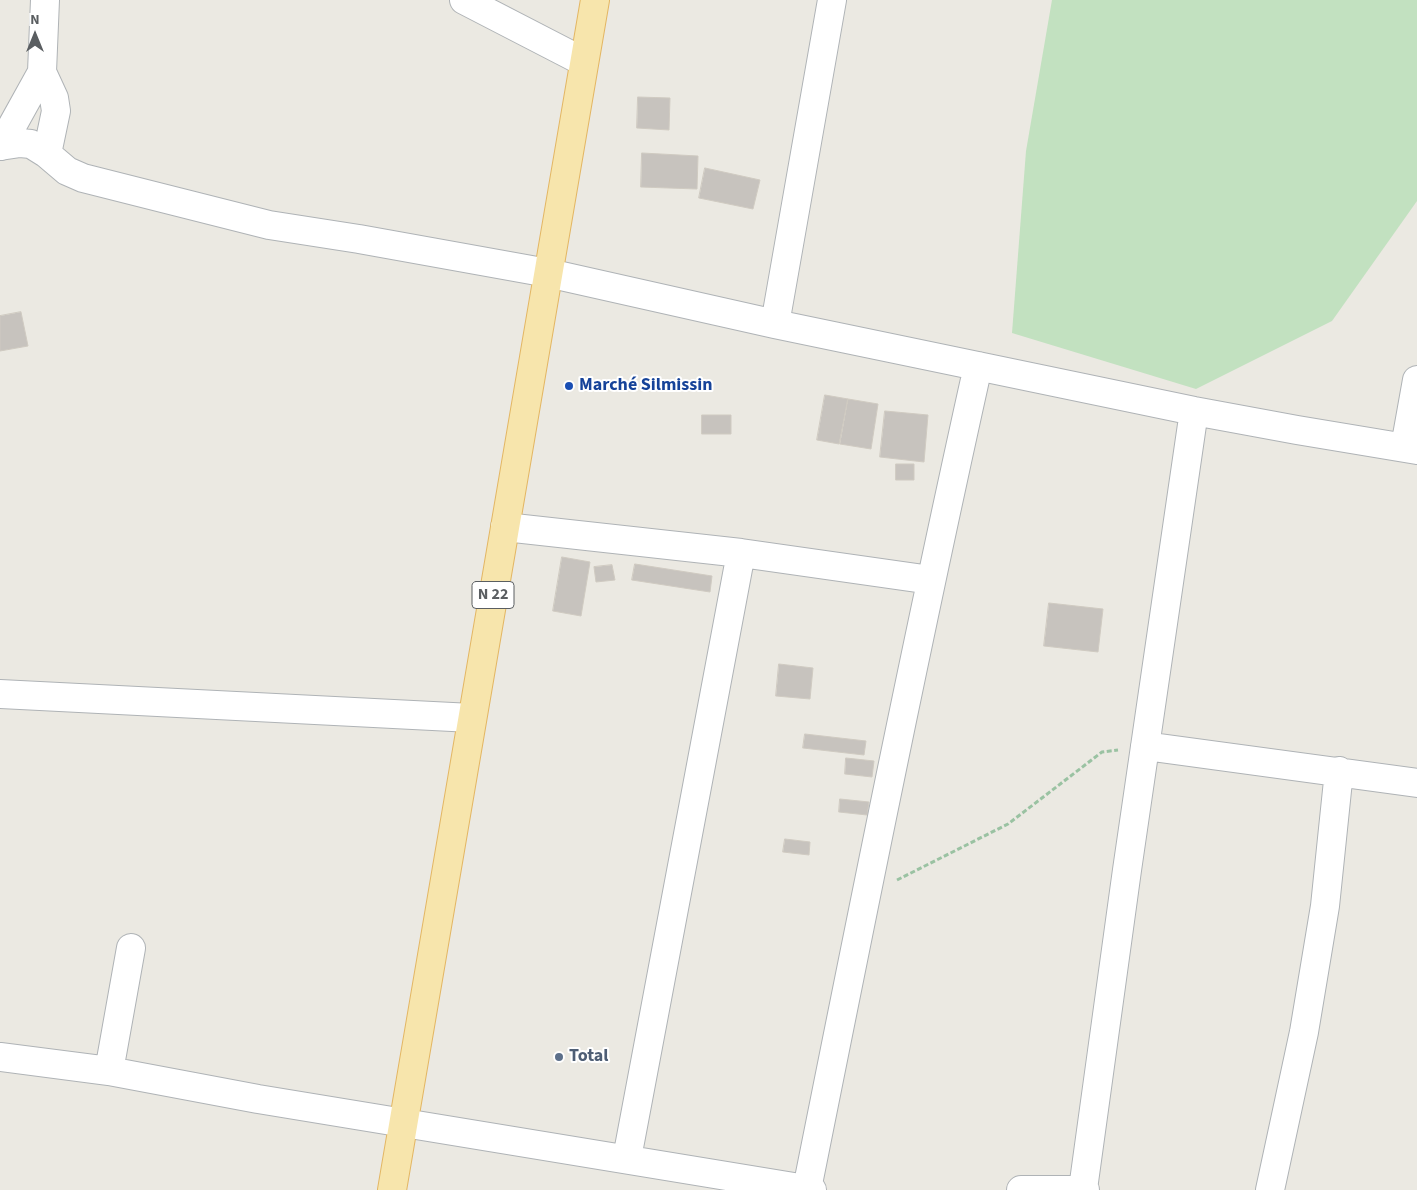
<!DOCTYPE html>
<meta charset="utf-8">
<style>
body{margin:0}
#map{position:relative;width:1417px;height:1190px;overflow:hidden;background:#ebe9e2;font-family:"Source Sans 3",sans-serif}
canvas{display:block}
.north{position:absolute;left:10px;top:10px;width:50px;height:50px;-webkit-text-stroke:4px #fff;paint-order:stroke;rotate:0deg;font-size:14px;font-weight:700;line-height:20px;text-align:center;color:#5a5e61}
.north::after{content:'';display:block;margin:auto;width:18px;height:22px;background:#5a5e61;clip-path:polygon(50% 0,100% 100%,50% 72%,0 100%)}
</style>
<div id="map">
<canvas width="1417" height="1190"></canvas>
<div class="north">N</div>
</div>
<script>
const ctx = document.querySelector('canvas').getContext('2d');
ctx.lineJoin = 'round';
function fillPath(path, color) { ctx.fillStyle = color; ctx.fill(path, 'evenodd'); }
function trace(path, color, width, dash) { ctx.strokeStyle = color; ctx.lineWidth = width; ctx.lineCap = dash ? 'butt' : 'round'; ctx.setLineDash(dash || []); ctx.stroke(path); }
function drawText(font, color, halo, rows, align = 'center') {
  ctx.font = font + ' "Source Sans 3",sans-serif'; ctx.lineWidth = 4; ctx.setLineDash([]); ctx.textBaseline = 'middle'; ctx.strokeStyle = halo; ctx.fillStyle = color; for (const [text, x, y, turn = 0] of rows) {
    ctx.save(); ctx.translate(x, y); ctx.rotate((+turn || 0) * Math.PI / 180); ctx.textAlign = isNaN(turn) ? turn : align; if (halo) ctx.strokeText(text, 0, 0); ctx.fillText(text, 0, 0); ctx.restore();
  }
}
const green = new Path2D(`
 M 1052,0 L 1417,0 L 1417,201 L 1332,321 L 1196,389 L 1012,333 L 1026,151 Z`);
const building = new Path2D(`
 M 638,97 L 670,98 L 669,130 L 637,128 Z
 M 642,153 L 698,156 L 697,189 L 641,187 Z
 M 705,168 L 760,180 L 753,209 L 699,198 Z
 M 21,312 L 28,346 L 0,351 L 0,316 Z
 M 825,395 L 848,399 L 839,444 L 817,440 Z
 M 848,399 L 878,404 L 871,449 L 840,444 Z
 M 885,411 L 928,415 L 924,462 L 880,457 Z
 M 702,415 L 731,415 L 731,434 L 702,434 Z
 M 896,464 L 914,464 L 914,480 L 896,480 Z
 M 562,557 L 590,562 L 581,616 L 553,611 Z
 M 635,564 L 712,576 L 710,592 L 632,580 Z
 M 612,565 L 615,580 L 596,582 L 594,567 Z
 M 1049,603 L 1103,609 L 1098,652 L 1044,646 Z
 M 779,664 L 813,668 L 810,699 L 776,696 Z
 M 805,734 L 866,741 L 864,755 L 803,748 Z
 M 846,758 L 874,761 L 872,777 L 845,774 Z
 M 840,799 L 869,802 L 867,815 L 839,812 Z
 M 785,839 L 810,842 L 809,855 L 783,852 Z`);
const path = new Path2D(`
 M 897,880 L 1008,824 L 1102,752 L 1118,750`);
const minor = new Path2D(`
 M 464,0 L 584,62
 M 42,72 L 54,98 L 56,111 L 47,154
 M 0,146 L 20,143 L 31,144 L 47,154 L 67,171 L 83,178 L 269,225 L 359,239 L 548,273 L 775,324 L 1194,411 L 1297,430 L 1417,450
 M 1,146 L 42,72 L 45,0
 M 775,324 L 832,0
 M 1405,447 L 1417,380
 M 505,527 L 741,553 L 931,580
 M 0,694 L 472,718
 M 1145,746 L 1417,783
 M 0,1057 L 109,1071 L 258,1099 L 812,1190
 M 109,1071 L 131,948
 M 627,1158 L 741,553
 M 807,1189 C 862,914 917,640 978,366
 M 1083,1189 L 1127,870 L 1194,411
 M 1021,1190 L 1085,1190
 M 1270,1190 L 1304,1032 L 1325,906 L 1339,771`);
const major = new Path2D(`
 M 392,1190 L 595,0`);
const markers = [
 [569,386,5,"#1a4fb4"],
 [559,1057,5,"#5c6f8a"]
];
const shields = [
 [493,595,42]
];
const shieldNames = [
 ["N 22",493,595]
];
const transitNames = [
 ["Marché Silmissin",579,386]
];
const serviceNames = [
 ["Total",569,1057]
];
fillPath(green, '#c2e1c0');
fillPath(building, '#c7c3be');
trace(building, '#cfcac1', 1);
trace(minor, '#afb3b6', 30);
trace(major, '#e3b663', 30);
trace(path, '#9ac2a2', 3, [5, 2.5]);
trace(minor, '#fff', 28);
trace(major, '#f7e5ac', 28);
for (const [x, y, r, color] of markers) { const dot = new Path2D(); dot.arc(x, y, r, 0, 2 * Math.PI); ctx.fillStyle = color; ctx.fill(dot); trace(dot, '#fff', 2); }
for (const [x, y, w] of shields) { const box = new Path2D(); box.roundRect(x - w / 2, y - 13.5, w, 27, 4); ctx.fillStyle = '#fff'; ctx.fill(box); trace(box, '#5a5e61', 1); }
drawText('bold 16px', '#5a5e61', null, shieldNames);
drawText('bold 18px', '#164399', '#fff', transitNames, 'left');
drawText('bold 18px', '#4e5e75', '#fff', serviceNames, 'left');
</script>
